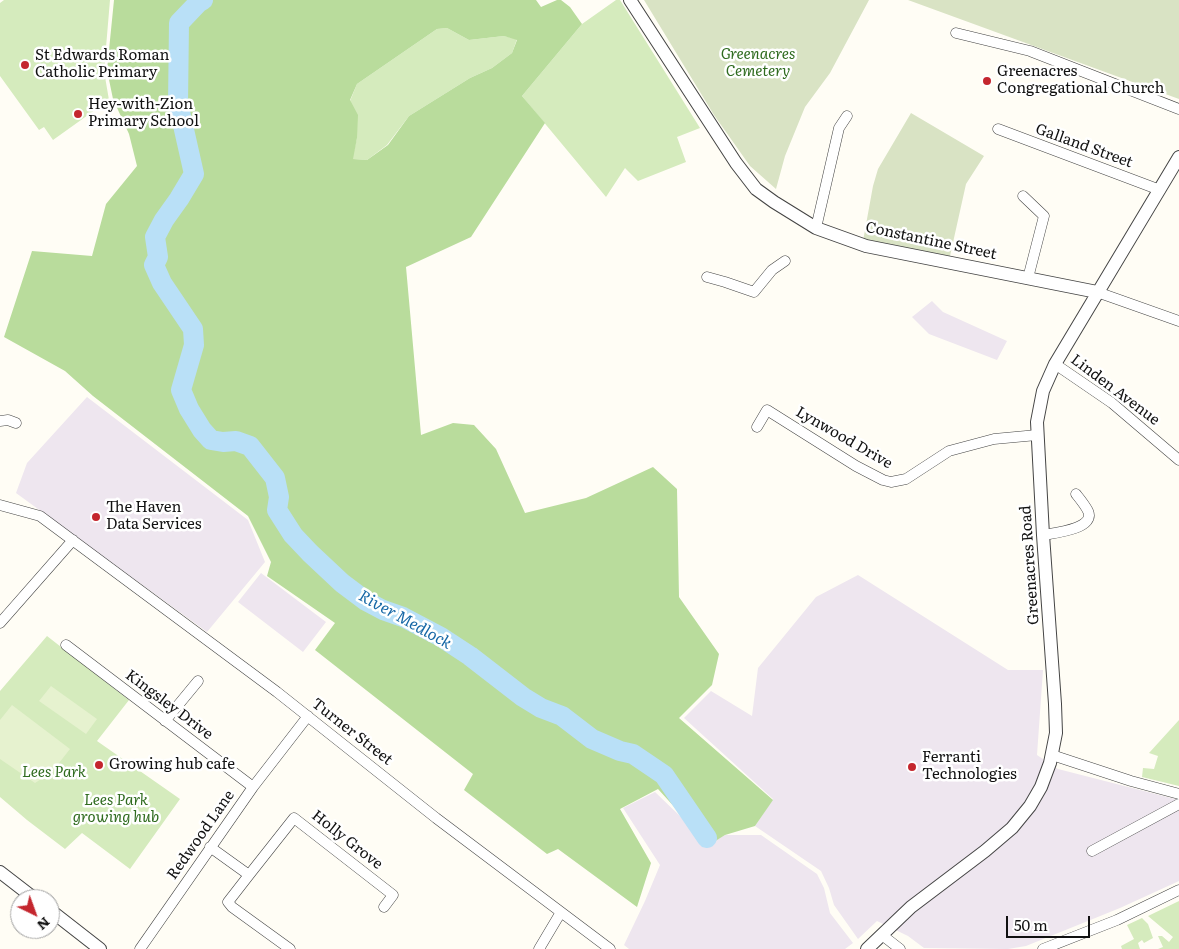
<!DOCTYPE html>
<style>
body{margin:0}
#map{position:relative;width:1179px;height:949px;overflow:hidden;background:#fffdf5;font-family:Literata,serif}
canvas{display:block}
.north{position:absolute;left:10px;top:889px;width:50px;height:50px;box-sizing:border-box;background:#fff;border:1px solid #a0a0a0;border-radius:50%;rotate:138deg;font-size:14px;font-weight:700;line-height:20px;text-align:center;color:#111}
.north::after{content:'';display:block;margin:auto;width:18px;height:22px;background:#c4262e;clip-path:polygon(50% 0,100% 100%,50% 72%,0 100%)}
.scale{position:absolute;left:1006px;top:916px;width:84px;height:22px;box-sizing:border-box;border:2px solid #111;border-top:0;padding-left:6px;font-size:15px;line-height:18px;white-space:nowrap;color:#111;-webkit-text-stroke:4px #fff;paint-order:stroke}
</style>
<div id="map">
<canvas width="1179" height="949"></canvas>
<div class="north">N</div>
<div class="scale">50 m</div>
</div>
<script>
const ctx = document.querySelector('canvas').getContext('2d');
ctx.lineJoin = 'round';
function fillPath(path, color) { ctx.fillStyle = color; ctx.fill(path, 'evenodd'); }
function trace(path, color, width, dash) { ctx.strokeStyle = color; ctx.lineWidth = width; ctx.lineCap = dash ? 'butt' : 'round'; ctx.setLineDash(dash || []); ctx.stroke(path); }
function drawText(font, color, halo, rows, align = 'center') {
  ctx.font = font + ' Literata,serif'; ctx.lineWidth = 5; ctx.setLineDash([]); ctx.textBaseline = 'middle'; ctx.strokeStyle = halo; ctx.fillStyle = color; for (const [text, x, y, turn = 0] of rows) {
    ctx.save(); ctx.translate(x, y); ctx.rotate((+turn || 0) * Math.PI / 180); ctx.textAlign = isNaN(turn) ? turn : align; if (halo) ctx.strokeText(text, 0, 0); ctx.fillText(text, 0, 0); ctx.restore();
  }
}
const industrial = new Path2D(`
 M 932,301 L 943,312 L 1007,341 L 997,360 L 929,334 L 912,317 Z
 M 87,397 L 248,520 L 265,562 L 207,632 L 16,493 L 27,463 Z
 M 261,573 L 326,622 L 303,652 L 238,602 Z
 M 858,575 L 1008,670 L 1043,670 L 1037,755 L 1058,769 L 1179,800 L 1179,881 L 1120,908 L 1026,946 L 1008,949 L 924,948 L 908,936 L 877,921 L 858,939 L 834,905 L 829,888 L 821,871 L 755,826 L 773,799 L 684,718 L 711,691 L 752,716 L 758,668 L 816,597 Z
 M 655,792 L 709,844 L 725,835 L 761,835 L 817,874 L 824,888 L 830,913 L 853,943 L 845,949 L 629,949 L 624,945 L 645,901 L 660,865 L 623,808 Z`);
const green = new Path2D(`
 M 4,0 L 110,0 L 104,71 L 109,100 L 53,140 L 44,127 L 39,130 L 0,76 L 0,3 Z
 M 616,0 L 620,0 L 700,128 L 677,137 L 686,162 L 638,181 L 625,168 L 606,197 L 522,96 L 582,24 Z
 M 447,28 L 469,40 L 504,36 L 517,39 L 512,53 L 492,68 L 470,78 L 409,116 L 387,145 L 367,160 L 352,159 L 357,138 L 350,101 L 357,84 L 437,29 Z
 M 47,636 L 129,700 L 97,741 L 180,799 L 130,869 L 82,833 L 65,849 L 27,820 L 0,797 L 0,691 Z
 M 1179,720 L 1179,786 L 1142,777 L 1143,768 L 1154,769 L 1158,756 L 1149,753 Z
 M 1179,901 L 1179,949 L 1158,949 L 1163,947 L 1158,936 L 1162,936 L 1169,942 L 1173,937 L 1148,916 Z
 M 1142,918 L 1148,924 L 1153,938 L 1144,943 L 1142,940 L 1138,943 L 1140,949 L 1122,949 L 1121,946 L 1134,939 L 1127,925 Z`);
const forest = new Path2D(`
 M 114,0 L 536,0 L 541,7 L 557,0 L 561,0 L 570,7 L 582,24 L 522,96 L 545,123 L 471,237 L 406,267 L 421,435 L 453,423 L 474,425 L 496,449 L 525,513 L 586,498 L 653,467 L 677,489 L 679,597 L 719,654 L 712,685 L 679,718 L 773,800 L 755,826 L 725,835 L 709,845 L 658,789 L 620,809 L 651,863 L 637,907 L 558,849 L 547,854 L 464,790 L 473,774 L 315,650 L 335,623 L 267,576 L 271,562 L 248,516 L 93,396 L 65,371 L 4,337 L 32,251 L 92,256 L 106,204 L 137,166 L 129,134 L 113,99 L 107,70 ZM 447,28 L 469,40 L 504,36 L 517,40 L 512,53 L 492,68 L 470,78 L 409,116 L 388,145 L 367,160 L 353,159 L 357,138 L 358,115 L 350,100 L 357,84 L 437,29 Z`);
const cemetery = new Path2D(`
 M 644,0 L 869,0 L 830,73 L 805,107 L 785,156 L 776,189 L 750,166 L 714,115 Z
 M 908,0 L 1179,0 L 1179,99 Z
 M 911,113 L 984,156 L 966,184 L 950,256 L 863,241 L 873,186 L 878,169 Z`);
const pitch = new Path2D(`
 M 51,686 L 97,719 L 86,734 L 39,701 Z
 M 12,705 L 70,749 L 52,772 L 35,783 L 0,759 L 0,720 Z`);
const river = new Path2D(`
 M 203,0 L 198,3 L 179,23 L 178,103 L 194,174 L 179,199 L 164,220 L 155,237 L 158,257 L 154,265 L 162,283 L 193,329 L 194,345 L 181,390 L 189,409 L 202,430 L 211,440 L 223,442 L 236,441 L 250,446 L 275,478 L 279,497 L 277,510 L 293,535 L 310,553 L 342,583 L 366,601 L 383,610 L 403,617 L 441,637 L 470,656 L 523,697 L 541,708 L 562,716 L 592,739 L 620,751 L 633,754 L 664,775 L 707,838`);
const minor = new Path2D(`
 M 956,33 L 1030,51 L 1179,109
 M 998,129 L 1160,190
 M 1023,196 L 1044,216 L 1028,278
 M 816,228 L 839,128 L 847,116
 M 707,277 L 725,282 L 754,292 L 772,270 L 785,261
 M 1097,292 L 1179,321
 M 1055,364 L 1112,403 L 1179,460
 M 0,421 L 8,420 L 16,423
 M 757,427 L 767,410 L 856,466 L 883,480 L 891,482 L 906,479 L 949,451 L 994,439 L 1037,435
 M 0,505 L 40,516 L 277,692 L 436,818 L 610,949
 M 1043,535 C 1054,533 1096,529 1088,511 C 1085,505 1080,499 1076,494
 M 0,623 L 73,540
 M 66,645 L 253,787
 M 165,721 L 198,681
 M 1052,755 L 1131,781 L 1179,794
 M 210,847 L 249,875 L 294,818 L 393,895 L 384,907
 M 1092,851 L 1179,804
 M 249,875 L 228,902 L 232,907 L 290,949
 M 882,935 L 900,949
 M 140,949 L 253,787 L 308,716
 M 539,949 L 561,912
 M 1043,949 L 1117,920 L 1179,890`);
const tertiary = new Path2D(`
 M 630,0 L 736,163 L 756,189 L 774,202 L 816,228 L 866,246 L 1097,292
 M 0,872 L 35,899
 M 50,910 L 100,949
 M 867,949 L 911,907 L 985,851 L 1012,828 L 1030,806 L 1041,787 L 1050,763 L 1056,733 L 1055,704 L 1043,535 L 1037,422 L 1043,391 L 1055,364 L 1179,157`);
const markers = [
 [25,65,5,"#c4262e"],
 [987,81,5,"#c4262e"],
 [78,114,5,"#c4262e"],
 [96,517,5,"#c4262e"],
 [99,765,5,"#c4262e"],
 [912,767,5,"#c4262e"]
];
const parkNames = [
 ["Greenacres",758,55],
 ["Cemetery",758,72],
 ["Lees Park",54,773],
 ["Lees Park",116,801],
 ["growing hub",116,818]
];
const poiNames = [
 ["St Edwards Roman",35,56],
 ["Catholic Primary",35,73],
 ["Greenacres",997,72],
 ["Congregational Church",997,89],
 ["Hey-with-Zion",88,105],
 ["Primary School",88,122],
 ["The Haven",106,508],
 ["Data Services",106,525],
 ["Ferranti",922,758],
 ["Technologies",922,775],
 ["Growing hub cafe",109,765]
];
const streetNames = [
 ["Galland Street",1084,146,20],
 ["Constantine Street",931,241,12],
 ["Linden Avenue",1115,390,37],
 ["Lynwood Drive",844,438,30],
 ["Greenacres Road",1030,565,-94],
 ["Kingsley Drive",169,705,37],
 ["Turner Street",352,732,38],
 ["Redwood Lane",201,835,-55],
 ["Holly Grove",347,840,38]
];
const waterNames = [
 ["River Medlock",405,620,29]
];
fillPath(industrial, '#eee6ef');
fillPath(green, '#d5ebbd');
fillPath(forest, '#b9dc9c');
fillPath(cemetery, '#d9e3c4');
fillPath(pitch, '#e6f2cf');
trace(river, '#b9e0f7', 20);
trace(minor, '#444', 11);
trace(tertiary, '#444', 14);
trace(minor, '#fff', 10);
trace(tertiary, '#fff', 12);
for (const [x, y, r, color] of markers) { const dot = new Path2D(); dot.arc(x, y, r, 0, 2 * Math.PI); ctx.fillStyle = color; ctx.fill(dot); trace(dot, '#fff', 2); }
drawText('italic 15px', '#2f6b1f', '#fff', parkNames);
drawText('15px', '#111', '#fff', poiNames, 'left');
drawText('15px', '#111', '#fff', streetNames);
drawText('italic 16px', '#1768a6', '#fff', waterNames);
</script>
